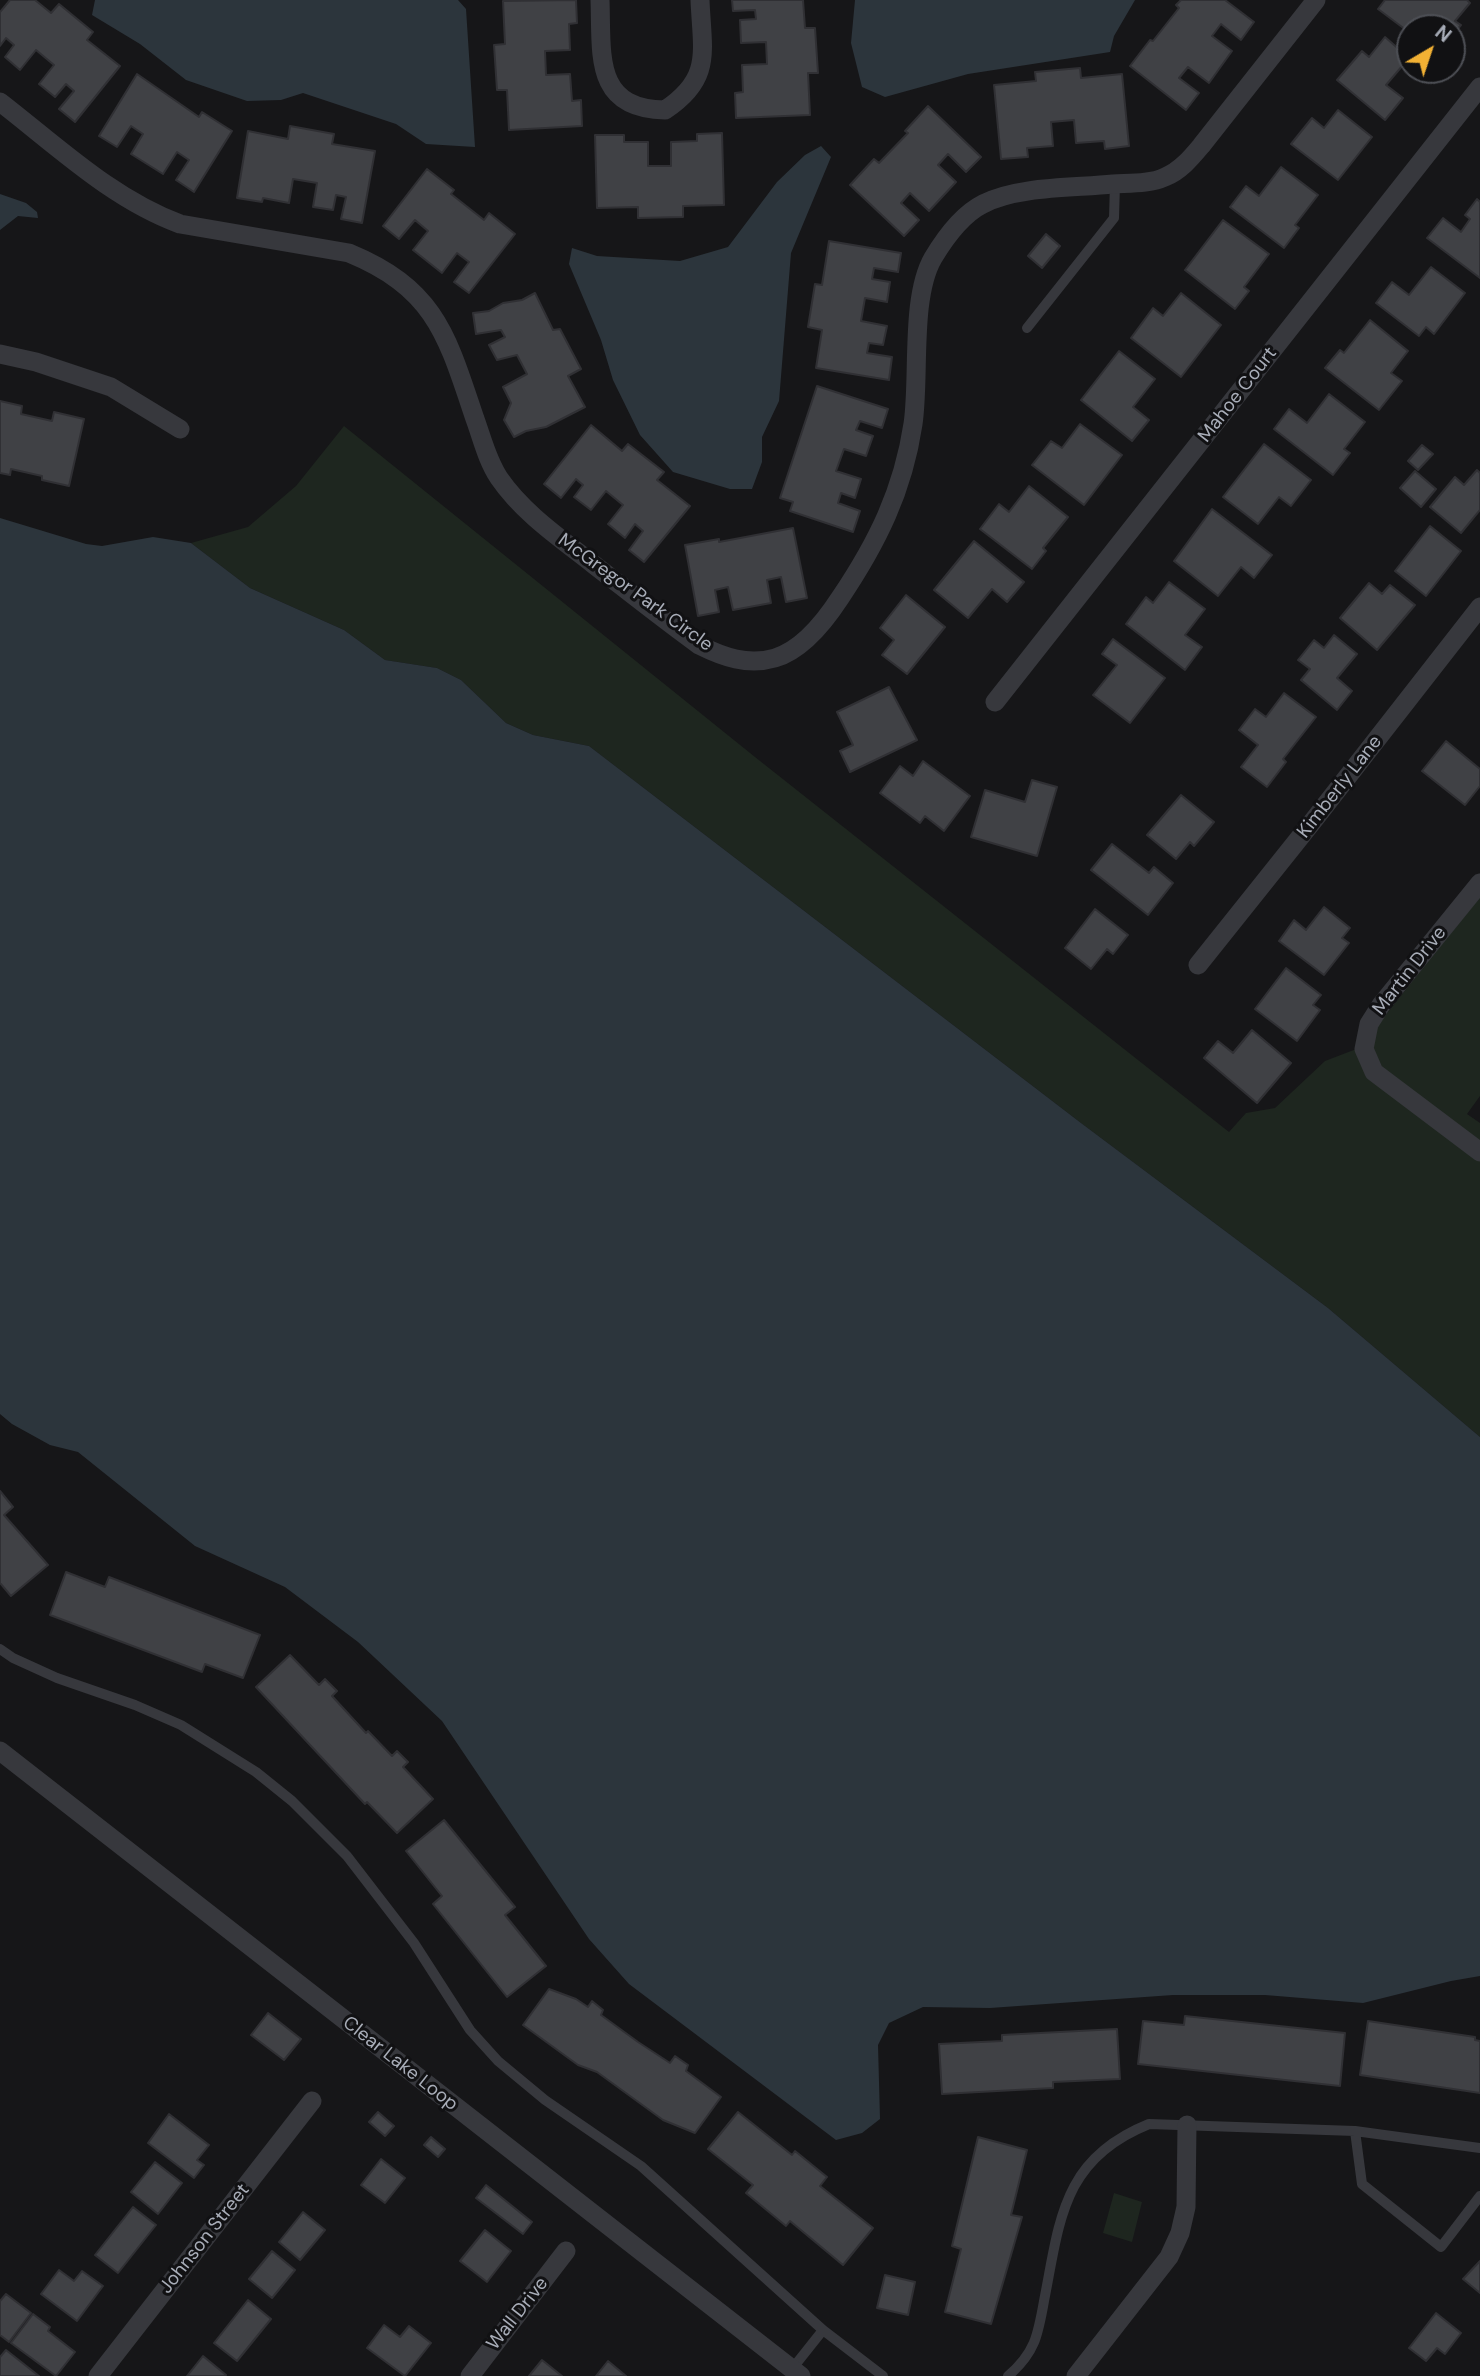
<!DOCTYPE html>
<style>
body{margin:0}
#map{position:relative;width:1480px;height:2376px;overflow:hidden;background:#161618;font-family:"DM Sans",sans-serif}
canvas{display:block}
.north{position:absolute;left:1396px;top:14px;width:70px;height:70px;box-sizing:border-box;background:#111113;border:2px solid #4d4f55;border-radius:50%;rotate:39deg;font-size:19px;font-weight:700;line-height:28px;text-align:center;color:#a8adb8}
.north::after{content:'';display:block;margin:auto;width:24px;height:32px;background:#f2b134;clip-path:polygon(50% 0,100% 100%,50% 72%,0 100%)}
</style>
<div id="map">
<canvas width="1480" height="2376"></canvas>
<div class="north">N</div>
</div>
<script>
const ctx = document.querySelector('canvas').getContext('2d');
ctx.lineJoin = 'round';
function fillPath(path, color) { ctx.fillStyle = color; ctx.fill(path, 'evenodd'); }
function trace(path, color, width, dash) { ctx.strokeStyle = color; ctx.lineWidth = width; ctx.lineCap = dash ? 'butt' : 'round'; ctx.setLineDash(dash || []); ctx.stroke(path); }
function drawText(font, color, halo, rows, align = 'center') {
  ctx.font = font + ' "DM Sans",sans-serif'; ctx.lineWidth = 6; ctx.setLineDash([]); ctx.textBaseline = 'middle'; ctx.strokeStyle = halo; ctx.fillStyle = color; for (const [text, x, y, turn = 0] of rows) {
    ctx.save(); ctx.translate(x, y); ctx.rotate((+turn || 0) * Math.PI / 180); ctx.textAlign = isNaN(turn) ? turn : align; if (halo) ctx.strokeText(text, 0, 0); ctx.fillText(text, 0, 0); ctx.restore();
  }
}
const green = new Path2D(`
 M 344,426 L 755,757 L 1229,1132 L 1246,1113 L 1275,1108 L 1325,1061 L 1359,1048 L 1480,897 L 1480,1096 L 1467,1114 L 1480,1123 L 1480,1437 L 1328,1308 L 1081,1123 L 589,746 L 533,735 L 506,723 L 461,680 L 437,668 L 385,660 L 344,630 L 250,588 L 191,543 L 248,527 L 296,486 Z
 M 1114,2193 L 1142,2202 L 1132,2242 L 1103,2233 Z`);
const water = new Path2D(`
 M 95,0 L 458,0 L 466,9 L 475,147 L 426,144 L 396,124 L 303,93 L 281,100 L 247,101 L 186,80 L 140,44 L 92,15 Z
 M 855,0 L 1135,0 L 1114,36 L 1110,52 L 968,74 L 885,97 L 862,87 L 851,43 Z
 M 821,146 L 831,157 L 791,253 L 779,401 L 762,437 L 762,462 L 752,489 L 730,489 L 673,472 L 640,435 L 613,380 L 601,340 L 569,264 L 572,248 L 597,256 L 680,261 L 728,247 L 777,182 L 805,155 Z
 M 0,194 L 26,203 L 37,212 L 38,218 L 18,216 L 0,230 Z
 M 0,518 L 86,544 L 102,546 L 153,537 L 191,543 L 250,588 L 344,630 L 385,660 L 437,668 L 461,680 L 506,723 L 533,735 L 589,746 L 1081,1123 L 1328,1308 L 1480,1437 L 1480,1976 L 1451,1981 L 1363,2003 L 1265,1995 L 1173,1995 L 990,2008 L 923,2007 L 889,2023 L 878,2045 L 880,2119 L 862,2133 L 836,2140 L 629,1984 L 589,1939 L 442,1721 L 358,1642 L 285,1587 L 195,1546 L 78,1452 L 50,1445 L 12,1424 L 0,1414 Z`);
const building = new Path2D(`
 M 10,0 L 35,0 L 51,13 L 59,4 L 93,32 L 87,40 L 120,66 L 75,122 L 59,109 L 74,91 L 66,84 L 55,97 L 39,84 L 54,65 L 36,50 L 20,70 L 5,57 L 14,45 L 6,38 L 0,46 L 0,12 Z
 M 576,0 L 577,23 L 569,24 L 570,50 L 545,51 L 546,75 L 570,74 L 572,101 L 581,100 L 582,126 L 509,130 L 507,90 L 497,90 L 494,45 L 505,44 L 503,1 Z
 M 732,0 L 803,0 L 805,28 L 815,28 L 818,73 L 808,73 L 810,115 L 736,118 L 735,93 L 743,92 L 742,65 L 767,64 L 766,42 L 741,43 L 740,20 L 756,19 L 755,10 L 733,11 Z
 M 1181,0 L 1225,0 L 1254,22 L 1241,40 L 1221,24 L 1212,36 L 1232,51 L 1209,83 L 1188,67 L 1179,78 L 1199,93 L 1186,110 L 1130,66 L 1150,40 L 1153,41 L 1179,8 L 1176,5 Z
 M 1385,0 L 1467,0 L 1470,3 L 1455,21 L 1461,25 L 1452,36 L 1452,28 L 1410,28 L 1410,33 L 1378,9 Z
 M 1385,37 L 1409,58 L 1386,85 L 1403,98 L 1385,120 L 1337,80 L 1362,51 L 1369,57 Z
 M 1080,68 L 1081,78 L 1122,74 L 1129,146 L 1105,149 L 1104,141 L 1076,143 L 1074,120 L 1051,122 L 1053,146 L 1027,148 L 1028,157 L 1001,159 L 994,85 L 1036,81 L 1035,72 Z
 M 137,74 L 199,117 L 202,112 L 232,131 L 194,192 L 176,180 L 189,160 L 177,152 L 163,174 L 131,154 L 143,134 L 131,126 L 117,147 L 99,136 Z
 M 928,106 L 981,157 L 966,172 L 948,154 L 938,165 L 956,182 L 929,211 L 910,193 L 901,203 L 919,220 L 904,236 L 850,185 L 874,159 L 879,163 L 908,133 L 905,131 Z
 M 1338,110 L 1372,137 L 1338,180 L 1291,144 L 1312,118 L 1324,128 Z
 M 290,126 L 334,134 L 332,144 L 375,151 L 362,223 L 341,219 L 346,197 L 336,195 L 333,210 L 313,207 L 317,183 L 293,179 L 289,203 L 263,198 L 262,202 L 237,198 L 248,131 L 288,139 Z
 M 722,133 L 724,205 L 683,206 L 683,217 L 638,218 L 638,207 L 597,208 L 595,135 L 624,135 L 624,142 L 648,142 L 648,166 L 671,166 L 671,142 L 697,141 L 697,134 Z
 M 1281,167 L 1318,195 L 1295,225 L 1299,228 L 1284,248 L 1230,207 L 1246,186 L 1259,196 Z
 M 427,169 L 454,190 L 451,194 L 484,220 L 489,213 L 515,234 L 469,293 L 454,282 L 469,262 L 457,253 L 442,273 L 413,250 L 428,231 L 415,220 L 399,239 L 383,226 Z
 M 1477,199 L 1480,202 L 1480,278 L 1427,238 L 1443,218 L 1461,232 L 1470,219 L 1465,215 Z
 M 1223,220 L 1269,254 L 1244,287 L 1249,291 L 1235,309 L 1185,270 Z
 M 1046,234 L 1060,246 L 1042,268 L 1028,256 Z
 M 829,241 L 901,253 L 898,272 L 874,268 L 872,279 L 890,282 L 887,302 L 865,298 L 861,321 L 887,326 L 883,345 L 869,343 L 867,353 L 892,357 L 889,380 L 816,368 L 822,330 L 808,327 L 815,284 L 822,285 Z
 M 1431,267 L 1465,293 L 1434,334 L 1426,327 L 1419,336 L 1376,303 L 1392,282 L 1409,295 Z
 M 535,293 L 553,330 L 560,329 L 581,369 L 568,376 L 585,407 L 546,427 L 526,431 L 514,437 L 504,420 L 511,403 L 503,387 L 527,374 L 517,355 L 497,360 L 489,345 L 505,337 L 501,330 L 476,334 L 473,313 L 489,311 L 503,303 L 522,300 Z
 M 1181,293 L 1221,325 L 1181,377 L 1131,338 L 1153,308 L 1163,316 Z
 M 1370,320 L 1408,351 L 1391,373 L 1402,381 L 1379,410 L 1325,368 L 1340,350 L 1344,353 Z
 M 1119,351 L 1155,379 L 1133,407 L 1149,420 L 1132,441 L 1081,400 Z
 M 817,386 L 888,409 L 882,428 L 860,421 L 856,430 L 873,436 L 866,456 L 844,449 L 836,471 L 861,479 L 855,498 L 841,493 L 838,503 L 860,511 L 853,532 L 790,511 L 793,502 L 780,498 Z
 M 1329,394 L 1365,422 L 1344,449 L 1350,453 L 1333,475 L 1274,429 L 1289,409 L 1307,423 Z
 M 0,401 L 22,406 L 21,414 L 52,421 L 54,412 L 84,419 L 69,486 L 42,480 L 42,476 L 11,469 L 10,475 L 0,473 Z
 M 1080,424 L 1122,455 L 1084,505 L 1032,465 L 1051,441 L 1062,448 Z
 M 591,425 L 622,451 L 628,444 L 664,472 L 657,480 L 690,506 L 644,562 L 629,550 L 643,531 L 635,524 L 625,538 L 608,524 L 623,505 L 606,491 L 591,510 L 574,497 L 583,485 L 576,479 L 561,498 L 544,484 Z
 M 1264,444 L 1311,480 L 1291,506 L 1279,497 L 1258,524 L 1223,497 Z
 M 1422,445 L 1433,454 L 1418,470 L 1408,461 Z
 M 1477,470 L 1480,473 L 1480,510 L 1461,533 L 1430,507 L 1455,477 L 1464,485 Z
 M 1415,471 L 1436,489 L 1421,507 L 1400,488 Z
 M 1029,486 L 1068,517 L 1043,548 L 1046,551 L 1032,569 L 980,529 L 999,504 L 1009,512 Z
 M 1212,509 L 1272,555 L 1254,578 L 1241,567 L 1218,596 L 1174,561 Z
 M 1430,526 L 1461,551 L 1426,596 L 1395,571 Z
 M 793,528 L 807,598 L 786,602 L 781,577 L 767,580 L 771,603 L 733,610 L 728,587 L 715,590 L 719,612 L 698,616 L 685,545 L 719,539 L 719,542 Z
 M 974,541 L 1024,582 L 1007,602 L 992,589 L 968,618 L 934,590 Z
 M 1169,582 L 1205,609 L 1185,635 L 1202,647 L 1185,670 L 1126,624 L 1146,597 L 1153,603 Z
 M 1369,583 L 1382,594 L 1390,585 L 1415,605 L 1377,650 L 1340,618 Z
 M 906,595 L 945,627 L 907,674 L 882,655 L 894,640 L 880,628 Z
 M 1334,635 L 1357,654 L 1337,678 L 1352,691 L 1337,710 L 1301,680 L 1310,669 L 1298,660 L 1314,640 L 1324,648 Z
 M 1113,639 L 1165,678 L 1130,723 L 1093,695 L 1117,665 L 1102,654 Z
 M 889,687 L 917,740 L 850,772 L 840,751 L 853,745 L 837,712 Z
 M 1284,693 L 1316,717 L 1283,759 L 1286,762 L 1267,787 L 1241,767 L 1258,745 L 1239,730 L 1255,709 L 1266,717 Z
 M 1446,741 L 1480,769 L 1480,786 L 1465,805 L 1422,771 Z
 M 923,761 L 970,796 L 944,831 L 925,816 L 920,823 L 880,793 L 900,766 L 913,776 Z
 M 1032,780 L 1057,787 L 1037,856 L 971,837 L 985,790 L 1025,802 Z
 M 1181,795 L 1214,822 L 1194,846 L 1190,842 L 1176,859 L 1147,835 Z
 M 1112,844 L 1149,873 L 1154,867 L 1173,883 L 1148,915 L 1091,870 Z
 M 1324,907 L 1350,928 L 1342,938 L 1349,943 L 1324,975 L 1279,941 L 1294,920 L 1306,930 Z
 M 1095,909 L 1128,935 L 1113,954 L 1107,949 L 1091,969 L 1065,948 Z
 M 1286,968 L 1321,995 L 1313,1005 L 1320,1010 L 1297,1041 L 1255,1009 Z
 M 1252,1030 L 1291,1063 L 1257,1103 L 1204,1058 L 1218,1041 L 1233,1053 Z
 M 0,1491 L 13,1507 L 4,1515 L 48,1565 L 11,1596 L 0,1583 Z
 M 66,1572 L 105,1587 L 109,1577 L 260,1635 L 243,1678 L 205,1664 L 202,1672 L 50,1615 Z
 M 290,1655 L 319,1685 L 325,1679 L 337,1691 L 332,1696 L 366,1733 L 368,1731 L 392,1756 L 397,1751 L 408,1762 L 403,1767 L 433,1799 L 397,1833 L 367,1802 L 365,1804 L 256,1687 Z
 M 444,1820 L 515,1907 L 505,1915 L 546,1966 L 507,1997 L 433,1904 L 442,1896 L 406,1851 Z
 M 549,1989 L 576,1999 L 588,2007 L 592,2001 L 603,2010 L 601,2015 L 638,2042 L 670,2063 L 675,2056 L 688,2065 L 686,2071 L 721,2097 L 695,2133 L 663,2120 L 597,2072 L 578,2065 L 523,2025 Z
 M 268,2013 L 301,2039 L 284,2060 L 251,2035 Z
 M 1185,2016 L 1345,2033 L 1340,2086 L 1138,2064 L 1143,2021 L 1184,2025 Z
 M 1368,2021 L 1475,2037 L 1475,2040 L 1480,2041 L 1480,2093 L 1360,2075 Z
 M 1117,2029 L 1120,2079 L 1053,2082 L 1053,2088 L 942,2094 L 939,2044 L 1002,2041 L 1002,2035 Z
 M 378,2112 L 394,2126 L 385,2136 L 369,2122 Z
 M 738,2112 L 792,2155 L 795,2151 L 827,2177 L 820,2186 L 873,2228 L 843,2265 L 790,2221 L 786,2226 L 746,2193 L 753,2185 L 708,2149 Z
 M 169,2114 L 209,2145 L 197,2160 L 204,2165 L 194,2178 L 148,2143 Z
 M 431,2137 L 445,2149 L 438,2157 L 424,2145 Z
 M 978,2137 L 1027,2150 L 1011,2215 L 1022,2217 L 991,2324 L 945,2312 L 961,2249 L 952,2246 Z
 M 381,2159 L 405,2178 L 385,2203 L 361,2185 Z
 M 155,2162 L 182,2183 L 158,2214 L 131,2192 Z
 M 486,2185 L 532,2222 L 523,2234 L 476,2198 Z
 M 133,2207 L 156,2225 L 118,2273 L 95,2255 Z
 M 303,2212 L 325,2230 L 300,2260 L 279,2242 Z
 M 485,2230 L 511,2251 L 487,2282 L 460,2261 Z
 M 272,2251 L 295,2270 L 272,2298 L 249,2279 Z
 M 1480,2261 L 1480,2293 L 1463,2279 Z
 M 59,2270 L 74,2281 L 82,2271 L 103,2286 L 77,2321 L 41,2294 Z
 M 885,2275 L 915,2282 L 908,2315 L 877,2308 Z
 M 6,2294 L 31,2313 L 9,2342 L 0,2335 L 0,2301 Z
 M 248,2300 L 271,2319 L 237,2361 L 214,2343 Z
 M 1436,2313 L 1461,2333 L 1445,2354 L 1437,2348 L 1426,2361 L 1409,2348 Z
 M 33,2314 L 50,2327 L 48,2331 L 75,2352 L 56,2376 L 11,2343 Z
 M 384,2325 L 400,2337 L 409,2326 L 431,2343 L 405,2376 L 367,2348 Z
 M 6,2350 L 39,2376 L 0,2376 L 0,2357 Z
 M 203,2356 L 226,2375 L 225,2376 L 187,2376 Z
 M 542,2360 L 562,2376 L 529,2376 Z
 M 608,2361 L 626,2376 L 596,2376 Z`);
const lane = new Path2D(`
 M 1027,328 L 1114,218 L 1115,184
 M 0,1649 L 13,1658 L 57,1678 L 135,1705 L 181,1725 L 256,1772 L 292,1801 L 347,1856 L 414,1943 L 470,2030 L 498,2061 L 545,2100 L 641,2166 L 823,2330 L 883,2376
 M 1355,2131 L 1362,2184 L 1441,2247 L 1480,2196
 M 792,2369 L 823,2330
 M 1008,2376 C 1035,2353 1038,2335 1044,2301 C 1060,2220 1062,2159 1149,2124 L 1355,2131 L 1480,2148`);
const street = new Path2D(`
 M 600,0 C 602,54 593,109 665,110 C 713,78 702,51 700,0
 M 0,102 C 57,146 112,199 180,224 L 349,253 C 436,289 447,336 475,419 C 482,438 487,460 499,478 C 523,513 560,538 593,564 C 628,591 663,619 699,645 C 723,657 748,666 775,658 C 802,650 825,621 840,598 C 877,543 903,491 913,424 C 920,377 910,298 933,258 C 945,238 963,214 983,204 C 1017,186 1075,188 1113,184 C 1130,183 1150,184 1165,177 C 1180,171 1191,158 1201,146 L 1316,0
 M 0,354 L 36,362 L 111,387 L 180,429
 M 995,702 L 1480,87
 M 1480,883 L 1381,1005 L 1369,1024 L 1364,1049 L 1374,1072 L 1480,1152
 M 1198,965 L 1313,821 L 1480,607
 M 0,1751 L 801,2376
 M 98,2376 L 312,2101
 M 470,2376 L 566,2251
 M 1076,2376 L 1169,2257 L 1180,2233 L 1186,2207 L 1187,2125`);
const streetNames = [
 ["Mahoe Court",1238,395,-52],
 ["McGregor Park Circle",635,593,36],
 ["Kimberly Lane",1340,787,-52],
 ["Martin Drive",1410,971,-52],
 ["Clear Lake Loop",400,2064,38],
 ["Johnson Street",205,2239,-52],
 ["Wall Drive",518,2314,-52]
];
fillPath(green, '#1e261f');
fillPath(water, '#2c353c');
fillPath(building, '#404145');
trace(building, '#303034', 2);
trace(lane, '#37383d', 10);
trace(street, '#37383d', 19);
drawText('19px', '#a8adb8', '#111113', streetNames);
</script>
